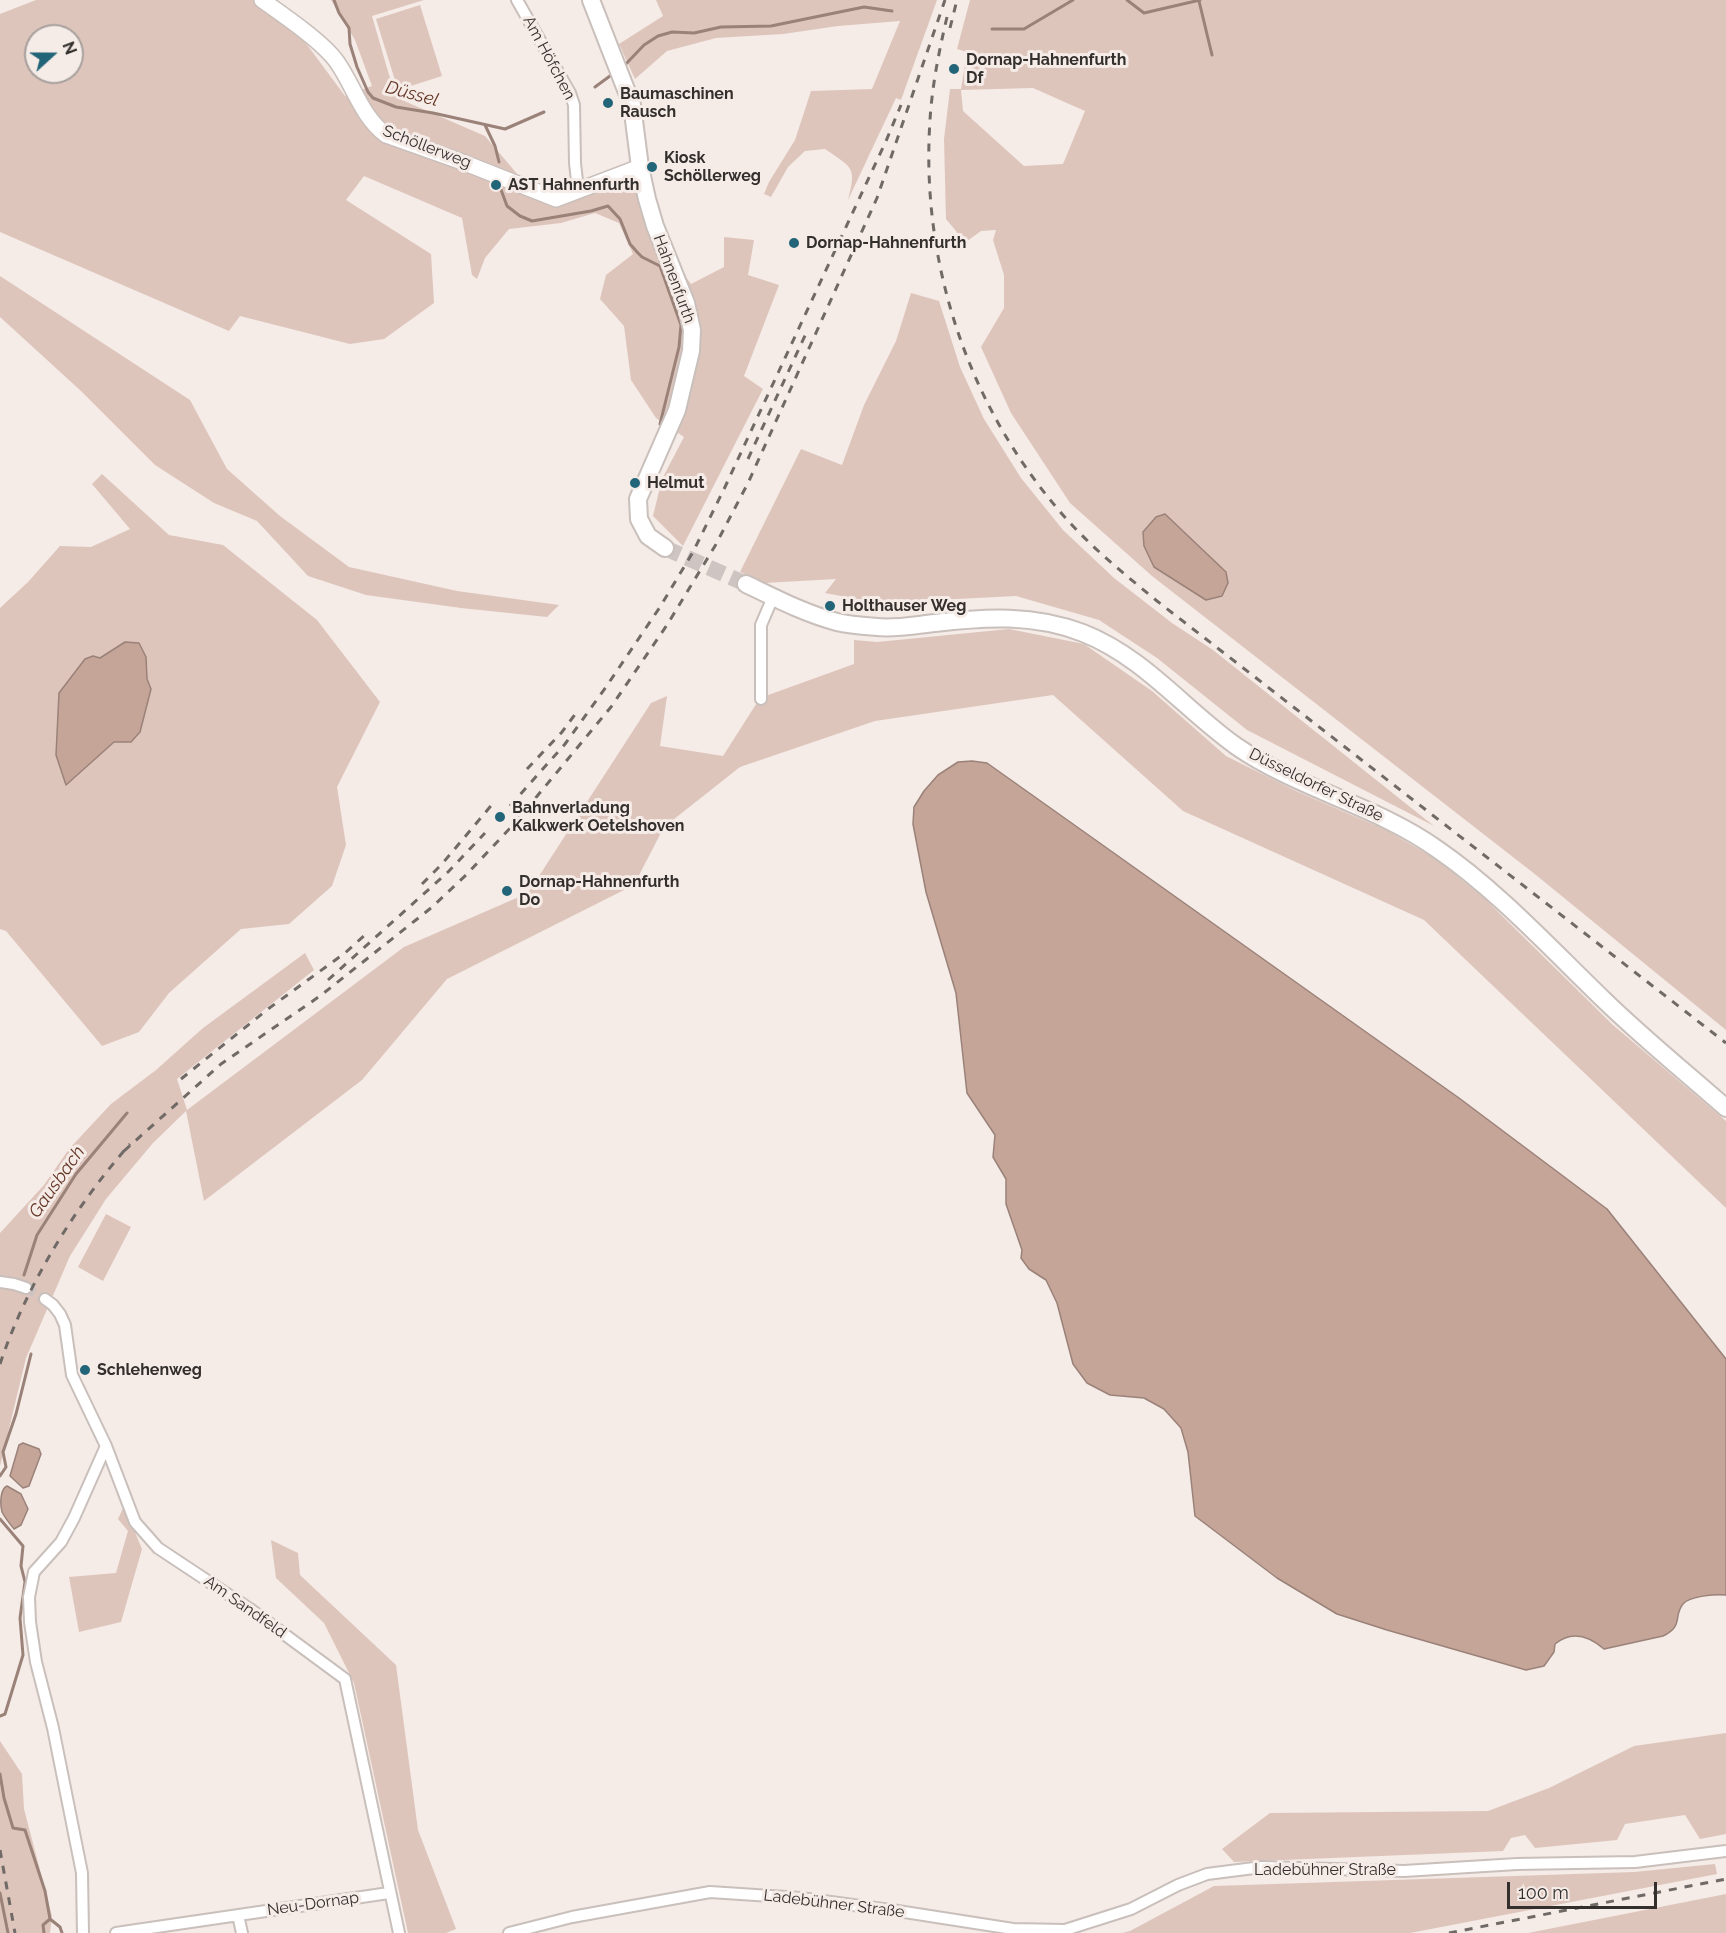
<!DOCTYPE html>
<meta charset="utf-8">
<style>
body{margin:0}
#map{position:relative;width:1726px;height:1933px;overflow:hidden;background:#f5ebe7;font-family:Raleway,sans-serif}
canvas{display:block}
.north{position:absolute;left:24px;top:24px;width:60px;height:60px;box-sizing:border-box;background:#f5ebe7;border:2px solid #a7a09d;border-radius:50%;rotate:69deg;font-size:16px;font-weight:700;line-height:24px;text-align:center;color:#332f2d}
.north::after{content:'';display:block;margin:auto;width:21px;height:27px;background:#236578;clip-path:polygon(50% 0,100% 100%,50% 72%,0 100%)}
.scale{position:absolute;left:1507px;top:1882px;width:150px;height:27px;box-sizing:border-box;border:3px solid #332f2d;border-top:0;padding-left:8px;font-size:18px;line-height:21px;white-space:nowrap;color:#332f2d;-webkit-text-stroke:4px #f5ebe7;paint-order:stroke}
</style>
<div id="map">
<canvas width="1726" height="1933"></canvas>
<div class="north">N</div>
<div class="scale">100 m</div>
</div>
<script>
const ctx = document.querySelector('canvas').getContext('2d');
ctx.lineJoin = 'round';
function fillPath(path, color) { ctx.fillStyle = color; ctx.fill(path, 'evenodd'); }
function trace(path, color, width, dash) { ctx.strokeStyle = color; ctx.lineWidth = width; ctx.lineCap = dash ? 'butt' : 'round'; ctx.setLineDash(dash || []); ctx.stroke(path); }
function drawText(font, color, halo, rows, align = 'center') {
  ctx.font = font + ' Raleway,sans-serif'; ctx.lineWidth = 6; ctx.setLineDash([]); ctx.textBaseline = 'middle'; ctx.strokeStyle = halo; ctx.fillStyle = color; for (const [text, x, y, turn = 0] of rows) {
    ctx.save(); ctx.translate(x, y); ctx.rotate((+turn || 0) * Math.PI / 180); ctx.textAlign = isNaN(turn) ? turn : align; if (halo) ctx.strokeText(text, 0, 0); ctx.fillText(text, 0, 0); ctx.restore();
  }
}
const green = new Path2D(`
 M 36,0 L 258,0 L 295,31 L 308,46 L 345,96 L 372,86 L 355,40 L 331,0 L 424,0 L 372,16 L 389,75 L 402,100 L 485,136 L 524,182 L 565,197 L 637,172 L 656,237 L 691,284 L 724,267 L 724,237 L 754,240 L 748,275 L 779,285 L 744,376 L 763,389 L 683,546 L 653,516 L 662,479 L 684,437 L 656,418 L 631,380 L 624,326 L 600,299 L 606,275 L 633,254 L 619,223 L 595,213 L 561,223 L 509,229 L 485,258 L 477,279 L 472,275 L 462,218 L 364,176 L 346,200 L 431,254 L 434,303 L 384,339 L 350,344 L 240,316 L 229,331 L 0,232 L 0,14 ZM 36,36 L 72,36 L 72,72 L 36,72 Z
 M 656,0 L 937,0 L 901,100 L 896,98 L 848,200 C 857,166 852,168 825,149 L 805,151 L 788,167 L 771,197 L 764,194 L 769,182 L 795,140 L 811,91 L 872,89 L 900,21 L 838,26 L 783,34 L 716,38 L 667,51 L 635,79 L 619,44 L 663,16 Z
 M 970,0 L 1726,0 L 1726,1030 L 1536,875 L 1152,576 L 1070,503 L 1011,413 L 981,347 L 1004,308 L 1004,275 L 993,240 L 996,230 L 981,231 L 963,244 L 956,231 L 946,219 L 944,139 L 950,89 L 961,89 L 967,52 L 957,49 ZM 1033,88 L 1085,111 L 1063,164 L 1024,166 L 963,111 L 961,90 Z
 M 420,5 L 442,76 L 398,90 L 376,19 Z
 M 0,276 L 190,400 L 227,469 L 280,516 L 349,567 L 457,591 L 559,605 L 547,617 L 461,608 L 366,595 L 308,576 L 257,521 L 214,503 L 155,465 L 81,391 L 0,317 Z
 M 911,293 L 939,301 L 960,367 L 984,419 L 1021,478 L 1063,530 L 1114,578 L 1172,623 L 1213,650 L 1434,826 L 1247,730 L 1157,658 L 1099,620 L 1016,596 L 878,603 L 825,593 L 836,579 L 764,583 L 740,572 L 801,449 L 842,465 L 864,405 L 896,341 Z
 M 102,474 L 169,535 L 223,545 L 317,620 L 380,702 L 337,787 L 346,845 L 332,886 L 289,924 L 241,929 L 169,993 L 139,1032 L 102,1046 L 6,931 L 0,929 L 0,608 L 28,582 L 60,546 L 91,547 L 130,529 L 92,484 Z
 M 1009,629 L 1084,644 L 1152,691 L 1226,756 L 1296,791 L 1386,830 L 1436,859 L 1485,899 L 1613,1025 L 1726,1121 L 1726,1208 L 1424,920 L 1183,811 L 1053,695 L 875,721 L 740,767 L 664,827 L 634,885 L 447,979 L 362,1080 L 204,1201 L 186,1111 L 153,1143 L 106,1199 L 70,1256 L 26,1358 L 0,1466 L 0,1233 L 44,1185 L 69,1149 L 111,1104 L 156,1070 L 203,1028 L 305,953 L 314,970 L 177,1079 L 187,1110 L 404,947 L 528,893 L 651,703 L 667,696 L 660,746 L 723,756 L 760,698 L 854,664 L 854,640 L 877,642 Z
 M 106,1214 L 131,1227 L 103,1281 L 78,1267 Z
 M 124,1506 L 142,1549 L 121,1622 L 79,1632 L 69,1577 L 116,1573 L 128,1531 L 118,1519 Z
 M 271,1540 L 298,1553 L 300,1575 L 396,1665 L 418,1830 L 456,1929 L 446,1933 L 408,1933 L 354,1683 L 324,1623 L 276,1578 Z
 M 1726,1733 L 1726,1834 L 1700,1839 L 1685,1815 L 1625,1824 L 1617,1840 L 1535,1848 L 1525,1835 L 1511,1838 L 1503,1851 L 1234,1862 L 1222,1849 L 1270,1813 L 1488,1811 L 1549,1788 L 1634,1746 Z
 M 0,1741 L 22,1774 L 24,1809 L 52,1916 L 50,1933 L 0,1933 Z
 M 1715,1864 L 1717,1874 L 1410,1933 L 1122,1933 L 1130,1931 L 1214,1886 L 1634,1872 Z
 M 1726,1894 L 1726,1933 L 1528,1933 Z`);
const water = new Path2D(`
 M 1165,514 L 1226,572 L 1228,583 L 1222,596 L 1206,600 L 1154,567 L 1144,546 L 1143,532 L 1156,517 Z
 M 125,642 L 139,643 L 146,657 L 147,679 L 151,689 L 140,732 L 131,742 L 114,742 L 66,785 L 56,755 L 59,693 L 85,659 L 93,656 L 100,658 Z
 M 972,761 L 987,763 L 1459,1098 L 1607,1209 L 1726,1359 L 1726,1595 C 1716,1594 1689,1596 1683,1604 C 1673,1616 1684,1626 1663,1636 L 1604,1649 C 1589,1636 1572,1630 1555,1644 L 1554,1652 L 1544,1666 L 1526,1670 L 1387,1630 L 1337,1614 L 1277,1578 L 1195,1516 L 1188,1452 L 1181,1428 L 1164,1409 L 1144,1398 L 1110,1395 L 1087,1383 L 1073,1364 L 1057,1303 L 1046,1280 L 1029,1269 L 1021,1258 L 1022,1250 L 1006,1204 L 1006,1179 L 993,1157 L 995,1135 L 967,1093 L 956,993 L 926,892 L 913,824 L 914,807 L 924,791 L 938,775 L 958,762 Z
 M 23,1443 L 39,1449 L 41,1454 L 29,1486 L 23,1488 L 10,1476 L 19,1445 Z
 M 7,1486 L 21,1494 L 28,1509 L 21,1525 L 14,1529 C 10,1524 5,1518 2,1512 C 0,1504 0,1489 7,1486 Z`);
const stream = new Path2D(`
 M 334,0 L 339,13 L 349,28 L 350,44 L 357,67 L 368,92 L 373,98 L 396,107 L 433,113 L 505,129 L 544,112
 M 1127,0 L 1144,13 L 1200,0
 M 1199,1 L 1212,55
 M 992,29 L 1024,29 L 1073,0
 M 624,66 L 644,45 L 658,36 L 672,32 L 694,33 L 721,27 L 771,26 L 864,7 L 892,11
 M 595,87 L 614,73
 M 485,125 L 495,146 L 499,162
 M 500,187 L 507,206 L 520,216 L 532,221 L 591,211 L 608,206 L 620,219 L 630,244 L 638,253 L 642,257 L 660,266 L 681,325 L 679,347 L 660,424
 M 24,1275 L 37,1235 L 76,1174 L 127,1113
 M 0,1476 L 6,1467 L 3,1452 L 16,1414 L 31,1354
 M 0,1519 L 23,1546 L 21,1566 L 25,1582 L 20,1618 L 23,1655 L 5,1714 L 0,1716
 M 0,1774 L 4,1798 L 13,1828 L 25,1830 L 45,1891 L 50,1919 L 43,1925 L 44,1933
 M 0,1893 L 8,1933
 M 50,1919 L 60,1927 L 62,1933`);
const streetTunnel = new Path2D(`
 M 26,1288 L 45,1299`);
const primaryTunnel = new Path2D(`
 M 665,548 L 746,584`);
const street = new Path2D(`
 M 517,0 L 570,93 L 574,105 L 575,163 L 578,190
 M 761,699 L 761,625 L 773,597
 M 0,1282 L 14,1284 L 26,1288
 M 45,1299 L 53,1305 L 60,1314 L 65,1325 L 72,1375 L 106,1446 L 135,1522 L 158,1548 L 250,1609 L 345,1679 L 399,1933
 M 238,1915 L 242,1933
 M 83,1933 L 82,1873 L 53,1728 L 36,1662 L 30,1622 L 29,1597 L 34,1572 L 61,1542 L 74,1518 L 106,1446
 M 116,1933 L 389,1893
 M 509,1933 L 572,1917 L 710,1892 L 801,1898 L 898,1911 L 1013,1929 L 1065,1930 L 1131,1909 L 1178,1885 L 1207,1874 L 1262,1867 L 1404,1871 L 1517,1864 L 1635,1862 L 1726,1851`);
const secondary = new Path2D(`
 M 262,0 C 283,15 323,42 337,62 C 354,86 361,116 386,135 L 465,163 L 556,199 L 640,167`);
const primary = new Path2D(`
 M 591,0 L 632,105 L 640,167 L 647,199 L 655,226 L 686,303 L 692,330 L 691,351 L 677,410 L 638,499 L 639,519 L 648,536 L 665,548
 M 746,584 C 775,598 806,614 837,622 C 849,625 864,626 877,627 C 896,629 915,625 935,623 C 985,617 1034,614 1083,633 C 1144,657 1184,709 1236,746 C 1298,789 1375,805 1437,849 C 1497,890 1552,950 1604,1000 C 1643,1038 1685,1072 1726,1108`);
const rail = new Path2D(`
 M 947,17 C 939,51 932,86 930,120 C 920,268 972,417 1072,525 C 1098,553 1128,577 1157,601 L 1726,1043
 M 950,28 L 957,0
 M 748,459 L 808,329
 M 527,769 L 562,732 L 579,709
 M 510,806 L 565,744 L 606,687 L 660,607 L 693,552 L 725,487 L 886,141 L 901,105
 M 422,884 L 442,864 L 495,801
 M 328,980 L 448,872 L 485,833
 M 181,1079 L 268,1009 L 345,953 L 366,934
 M 124,1151 L 221,1064 L 320,996 L 431,908 L 466,875 L 514,824 L 611,707 L 667,625 L 715,546 L 748,483 L 877,198 L 945,0
 M 0,1364 C 26,1286 75,1206 130,1144
 M 0,1850 L 15,1933
 M 1449,1933 L 1726,1879`);
const markers = [
 [954,69,6,"#236578"],
 [608,103,6,"#236578"],
 [652,167,6,"#236578"],
 [496,185,6,"#236578"],
 [794,243,6,"#236578"],
 [635,483,6,"#236578"],
 [830,606,6,"#236578"],
 [500,817,6,"#236578"],
 [507,891,6,"#236578"],
 [85,1370,6,"#236578"]
];
const streetNames = [
 ["Am Höfchen",549,58,62],
 ["Schöllerweg",427,147,21],
 ["Hahnenfurth",674,279,70],
 ["Düsseldorfer Straße",1316,785,26],
 ["Am Sandfeld",245,1607,35],
 ["Ladebühner Straße",1325,1870],
 ["Neu-Dornap",313,1904,-8],
 ["Ladebühner Straße",834,1904,7]
];
const poiNames = [
 ["Dornap-Hahnenfurth",966,60],
 ["Df",966,78],
 ["Baumaschinen",620,94],
 ["Rausch",620,112],
 ["Kiosk",664,158],
 ["Schöllerweg",664,176],
 ["AST Hahnenfurth",508,185],
 ["Dornap-Hahnenfurth",806,243],
 ["Helmut",647,483],
 ["Holthauser Weg",842,606],
 ["Bahnverladung",512,808],
 ["Kalkwerk Oetelshoven",512,826],
 ["Dornap-Hahnenfurth",519,882],
 ["Do",519,900],
 ["Schlehenweg",97,1370]
];
const waterNames = [
 ["Düssel",412,94,15],
 ["Gausbach",57,1182,-55]
];
fillPath(green, '#dec5bc');
fillPath(water, '#c6a599');
trace(water, '#9a8279', 1.5);
trace(stream, '#9a8279', 3);
trace(streetTunnel, '#cec5c2', 10, [10, 5]);
trace(primaryTunnel, '#cec5c2', 16, [16, 8]);
trace(street, '#c9bfbb', 14);
trace(secondary, '#c9bfbb', 18);
trace(primary, '#c9bfbb', 20);
trace(street, '#fff', 10);
trace(secondary, '#fff', 15);
trace(primary, '#fff', 16);
trace(rail, '#706a67', 3, [8, 8]);
for (const [x, y, r, color] of markers) { const dot = new Path2D(); dot.arc(x, y, r, 0, 2 * Math.PI); ctx.fillStyle = color; ctx.fill(dot); trace(dot, '#f5ebe7', 2); }
drawText('16px', '#332f2d', '#f5ebe7', streetNames);
drawText('bold 16px', '#332f2d', '#f5ebe7', poiNames, 'left');
drawText('italic 18px', '#643625', '#f5ebe7', waterNames);
</script>
